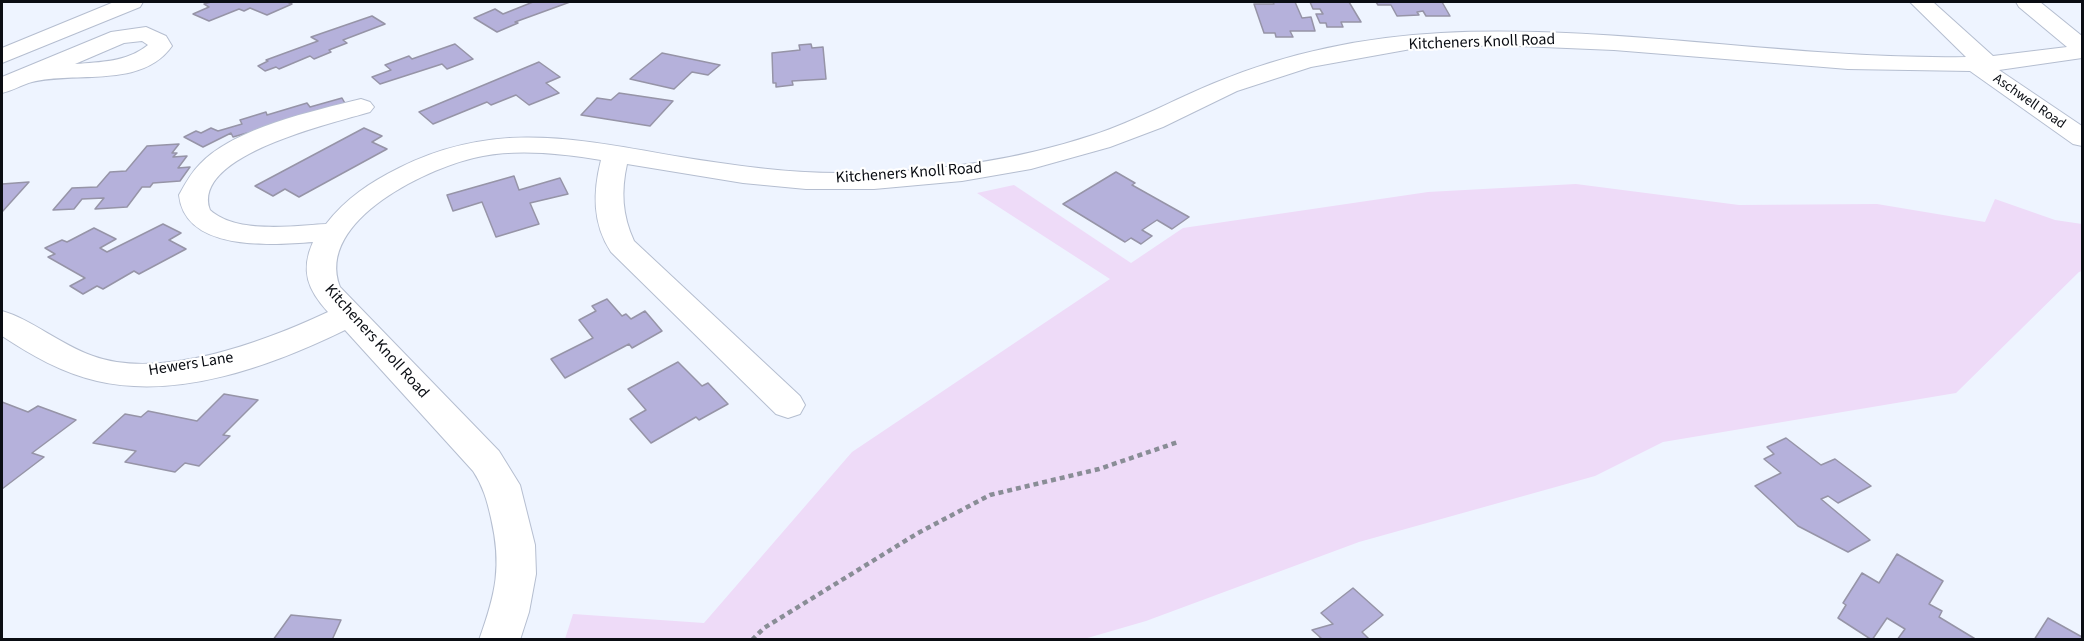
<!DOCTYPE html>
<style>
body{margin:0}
#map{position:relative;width:2084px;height:641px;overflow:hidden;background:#eef4ff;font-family:"Source Sans 3",sans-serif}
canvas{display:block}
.frame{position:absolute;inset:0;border:3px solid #0a0d13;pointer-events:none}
</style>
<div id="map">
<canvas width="2084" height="641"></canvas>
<div class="frame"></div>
</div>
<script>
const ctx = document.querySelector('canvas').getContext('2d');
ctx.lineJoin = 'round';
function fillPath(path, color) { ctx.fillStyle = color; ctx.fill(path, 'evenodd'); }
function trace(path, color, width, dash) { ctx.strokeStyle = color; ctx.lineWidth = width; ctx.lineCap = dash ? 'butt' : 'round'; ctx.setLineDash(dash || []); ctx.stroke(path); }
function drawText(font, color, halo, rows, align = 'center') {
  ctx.font = font + ' "Source Sans 3",sans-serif'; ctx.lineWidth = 4.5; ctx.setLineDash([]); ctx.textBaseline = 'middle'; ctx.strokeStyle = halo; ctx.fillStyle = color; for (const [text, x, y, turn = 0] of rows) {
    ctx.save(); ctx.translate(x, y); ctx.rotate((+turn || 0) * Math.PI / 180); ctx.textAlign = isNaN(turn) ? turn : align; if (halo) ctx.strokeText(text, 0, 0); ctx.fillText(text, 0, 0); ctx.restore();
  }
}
const green = new Path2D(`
 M 1576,184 L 1739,205 L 1877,204 L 1985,222 L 1995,199 L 2055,220 L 2082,224 L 2082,271 L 2079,272 L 1956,393 L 1663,442 L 1595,476 L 1359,542 L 1146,621 L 1084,639 L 565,639 L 573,614 L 704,623 L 852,452 L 1110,279 L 977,193 L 1014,185 L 1131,263 L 1183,228 L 1428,192 Z`);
const building = new Path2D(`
 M 211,2 L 287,2 L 292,4 L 267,15 L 250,8 L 244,11 L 239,9 L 209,21 L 193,14 L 209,7 L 204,4 Z
 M 533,2 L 570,2 L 515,22 L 518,23 L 497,32 L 474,18 L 495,9 L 503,14 Z
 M 1273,2 L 1295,2 L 1302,18 L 1311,17 L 1315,31 L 1290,31 L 1293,37 L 1276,37 L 1275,33 L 1264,33 L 1254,4 L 1274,4 Z
 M 1310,2 L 1349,2 L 1361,22 L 1341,22 L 1343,27 L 1327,27 L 1326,23 L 1320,23 L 1316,14 L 1323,14 L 1320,9 L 1313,9 Z
 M 1376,2 L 1442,2 L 1450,16 L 1426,16 L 1423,11 L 1417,12 L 1419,15 L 1397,16 L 1391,5 L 1378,5 Z
 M 372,16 L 385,24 L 343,40 L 347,43 L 329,50 L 331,52 L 314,59 L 310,56 L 279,69 L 276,67 L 265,71 L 258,66 L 268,61 L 266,60 L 318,41 L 311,37 Z
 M 455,44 L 473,59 L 447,69 L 442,64 L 380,84 L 372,77 L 391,70 L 385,65 L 409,56 L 412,59 Z
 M 811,44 L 812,48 L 823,47 L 826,79 L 792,81 L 793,85 L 776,87 L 776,83 L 773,83 L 772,53 L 800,50 L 799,45 Z
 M 662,53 L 720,65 L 708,75 L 692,72 L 674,89 L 630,79 Z
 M 539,62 L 560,77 L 546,83 L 559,93 L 529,105 L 516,95 L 491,105 L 487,102 L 433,124 L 419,112 Z
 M 619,93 L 673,101 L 650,126 L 581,115 L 597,98 L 611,100 Z
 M 342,98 L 346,105 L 248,136 L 247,133 L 233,137 L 231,133 L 203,147 L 184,137 L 196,131 L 201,133 L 211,128 L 218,131 L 242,124 L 240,120 L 266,112 L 267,115 L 307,103 L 310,107 Z
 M 364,128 L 382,136 L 372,142 L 387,149 L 299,197 L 285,189 L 273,196 L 255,186 Z
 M 179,144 L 172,153 L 177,153 L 173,157 L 187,156 L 178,168 L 190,167 L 180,181 L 153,183 L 150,187 L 142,187 L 127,207 L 95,209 L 104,198 L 82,199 L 74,209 L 53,210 L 72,188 L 97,187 L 110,172 L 126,171 L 147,146 Z
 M 1116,172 L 1135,183 L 1132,185 L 1189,217 L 1172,229 L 1157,220 L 1142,230 L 1152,236 L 1141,244 L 1131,238 L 1125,242 L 1063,204 Z
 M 514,176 L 519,190 L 560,178 L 568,194 L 530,203 L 539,224 L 496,237 L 482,202 L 453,211 L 447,195 Z
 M 29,182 L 2,212 L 2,184 Z
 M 163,224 L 181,233 L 169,240 L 186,249 L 139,274 L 134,271 L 103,289 L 97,286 L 83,294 L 70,286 L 85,278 L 48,257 L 55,254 L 45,248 L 62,240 L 67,242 L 94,228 L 116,239 L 100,248 L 107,252 Z
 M 607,299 L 622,316 L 626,314 L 631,319 L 645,311 L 662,331 L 632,348 L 629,344 L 565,378 L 551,359 L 593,338 L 579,320 L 596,311 L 592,306 Z
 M 678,362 L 702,386 L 708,383 L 728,404 L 699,420 L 696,417 L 651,443 L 630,419 L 646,410 L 628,389 Z
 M 224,394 L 258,400 L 223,435 L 230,436 L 199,466 L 185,463 L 175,472 L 125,462 L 136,451 L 93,443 L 125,414 L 141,417 L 148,411 L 197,421 Z
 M 2,402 L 28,412 L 38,406 L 76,420 L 32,453 L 44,457 L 2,489 Z
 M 1786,438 L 1821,465 L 1835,459 L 1871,486 L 1838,503 L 1828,496 L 1821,499 L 1870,540 L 1848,552 L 1798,526 L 1755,486 L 1781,473 L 1764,459 L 1774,454 L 1767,447 Z
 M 1897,554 L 1943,581 L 1929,604 L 1942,611 L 1939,617 L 1977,640 L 1897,640 L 1905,629 L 1887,618 L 1872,640 L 1838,618 L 1846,605 L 1843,603 L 1862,573 L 1879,583 Z
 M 1353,588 L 1383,615 L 1362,632 L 1370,640 L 1314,640 L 1321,638 L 1312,630 L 1333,624 L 1321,613 Z
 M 291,615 L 341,620 L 332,640 L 273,640 Z
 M 2048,618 L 2082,637 L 2082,640 L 2034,640 Z`);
const path = new Path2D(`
 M 752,640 L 764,628 L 918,533 L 990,495 L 1099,469 L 1178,442`);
const minor = new Path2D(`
 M 114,2 L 143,2 L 140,7 L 2,63 L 2,48 Z
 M 1910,2 L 1933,2 L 1993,56 L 2067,47 L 2019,7 L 2016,2 L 2040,2 L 2082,36 L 2082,58 L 1999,70 L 2082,126 L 2082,146 L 2073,144 L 1970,71 L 1848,69 L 1614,50 L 1496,45 L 1411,49 L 1311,67 L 1237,91 L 1163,127 L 1110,147 L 1031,169 L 962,181 L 874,189 L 806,189 L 743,183 L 627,164 C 621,191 622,215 634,241 L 800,396 L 805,405 L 800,414 L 788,418 L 776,414 L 611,252 C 592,223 593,192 601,160 C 562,154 522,149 483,156 C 432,165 314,220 340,287 L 499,451 L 520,485 L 535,545 L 536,574 L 529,612 L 520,640 L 479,640 C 496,593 502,566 491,518 C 487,500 483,486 473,471 L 345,330 C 271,366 179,400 97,381 C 62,373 31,355 2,336 L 2,311 C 31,319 61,345 93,356 C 161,381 266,341 328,312 C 308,290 300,271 313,242 C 271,245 185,252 179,195 C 185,184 191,173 200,164 C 234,128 313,111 361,99 L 370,102 L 374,107 L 370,112 C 334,123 190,155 210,210 C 236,234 293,226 326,224 C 346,198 371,182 399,168 C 497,119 580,140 681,157 C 737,166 793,174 850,173 C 932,172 1015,161 1093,135 C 1136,121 1175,99 1217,82 C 1287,53 1365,37 1441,33 C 1616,24 1791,60 1966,57 Z
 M 146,27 L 166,36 L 172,46 C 142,89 75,71 32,82 C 21,85 12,91 2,93 L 2,77 L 111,32 ZM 142,41 L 148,45 C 127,62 101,62 75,64 L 124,43 Z`);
const farStreetnames = [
 ["Aschwell Road",2029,102,35]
];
const streetNames = [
 ["Kitcheners Knoll Road",1482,43,-2],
 ["Kitcheners Knoll Road",909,174,-4],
 ["Kitcheners Knoll Road",376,342,48],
 ["Hewers Lane",191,365,-9]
];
fillPath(green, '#eedbf8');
fillPath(building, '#b5b1db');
trace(building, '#9694a7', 1.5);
trace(minor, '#b5bed0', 2);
trace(path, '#898d96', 4.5, [5, 4]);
fillPath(minor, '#fff');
drawText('14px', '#0a0d13', '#fff', farStreetnames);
drawText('16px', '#0a0d13', '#fff', streetNames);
</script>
